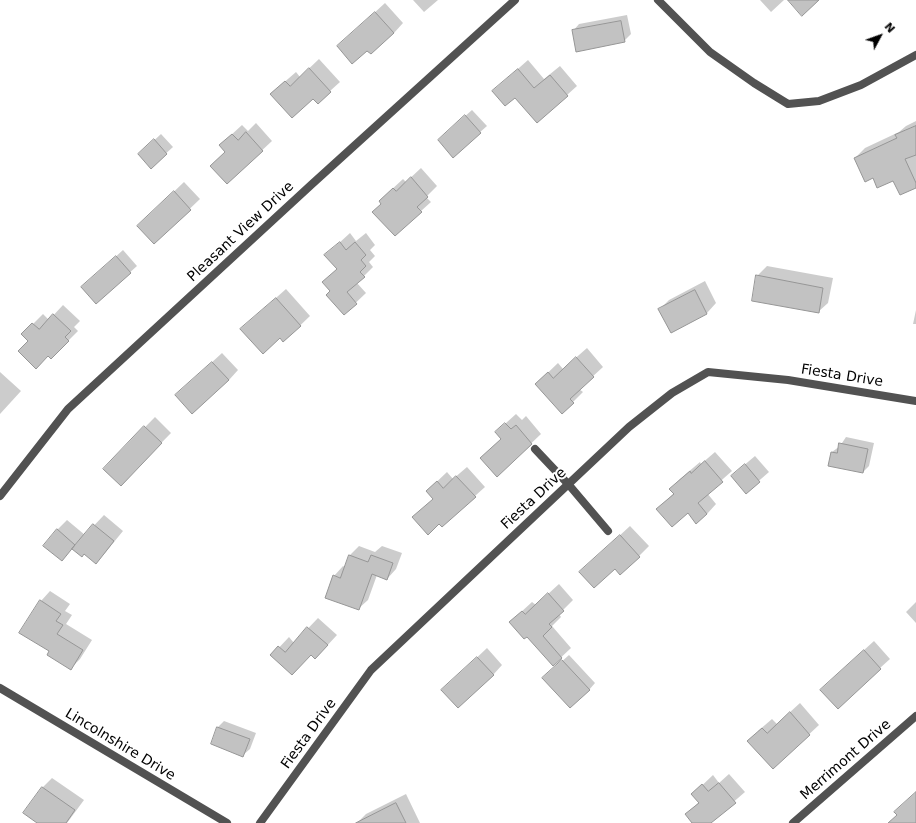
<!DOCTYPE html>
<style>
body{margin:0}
#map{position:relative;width:916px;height:823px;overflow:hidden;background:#fff;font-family:"DejaVu Sans",sans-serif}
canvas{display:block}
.north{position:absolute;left:860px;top:16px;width:40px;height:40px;-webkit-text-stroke:3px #fff;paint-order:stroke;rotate:49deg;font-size:11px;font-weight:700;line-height:16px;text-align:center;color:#000}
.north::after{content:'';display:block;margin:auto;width:14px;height:18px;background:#000;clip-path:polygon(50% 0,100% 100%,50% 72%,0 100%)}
</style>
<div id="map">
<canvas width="916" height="823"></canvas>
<div class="north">N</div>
</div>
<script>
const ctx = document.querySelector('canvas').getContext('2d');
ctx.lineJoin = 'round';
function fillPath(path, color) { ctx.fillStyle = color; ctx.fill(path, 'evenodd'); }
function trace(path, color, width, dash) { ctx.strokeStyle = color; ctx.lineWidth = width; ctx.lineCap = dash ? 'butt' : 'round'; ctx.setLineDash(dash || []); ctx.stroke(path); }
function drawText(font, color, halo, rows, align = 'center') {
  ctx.font = font + ' "DejaVu Sans",sans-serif'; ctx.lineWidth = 4; ctx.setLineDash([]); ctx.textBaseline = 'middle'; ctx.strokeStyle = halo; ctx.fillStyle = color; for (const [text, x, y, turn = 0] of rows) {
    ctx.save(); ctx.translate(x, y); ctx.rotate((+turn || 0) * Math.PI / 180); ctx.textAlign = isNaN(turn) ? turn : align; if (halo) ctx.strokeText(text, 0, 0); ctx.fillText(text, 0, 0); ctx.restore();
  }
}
const shadow = new Path2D(`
 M 413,0 L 438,0 L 424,12 Z
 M 760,0 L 784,0 L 771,12 Z
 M 385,3 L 403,23 L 394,33 L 348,37 Z
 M 627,15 L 631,34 L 624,41 L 573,31 L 579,24 Z
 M 319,59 L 340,82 L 330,91 L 313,97 L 281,85 L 296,72 L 300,77 Z
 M 528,60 L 544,79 L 560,66 L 577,86 L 537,122 L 503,82 Z
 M 472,110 L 487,126 L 453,156 L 445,134 Z
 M 916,121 L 916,187 L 894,179 L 873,177 L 855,158 L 865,148 L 899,132 L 906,126 Z
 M 256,123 L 272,141 L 227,183 L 226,152 L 230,136 L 242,125 L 248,131 Z
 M 161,134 L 173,147 L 151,167 L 146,148 Z
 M 421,168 L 437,186 L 426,197 L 431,202 L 421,211 L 382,204 L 390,191 L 403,179 L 406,182 Z
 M 184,182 L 200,199 L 154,243 L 138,226 Z
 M 350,233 L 356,241 L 366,233 L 375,245 L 370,250 L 375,256 L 369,262 L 373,267 L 357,283 L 366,293 L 344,314 L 331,291 L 324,282 L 337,269 L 326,255 Z
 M 123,250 L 137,266 L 96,303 L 89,281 Z
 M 767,266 L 833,278 L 828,303 L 818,312 L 757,276 Z
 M 705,281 L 716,303 L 707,313 L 671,332 L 659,310 L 669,300 Z
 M 286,289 L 310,316 L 284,341 L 280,337 L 241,329 Z
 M 63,305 L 80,321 L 74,327 L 78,331 L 61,348 L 30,341 L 23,334 L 43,314 L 49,320 Z
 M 916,310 L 916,324 L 913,324 Z
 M 587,348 L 603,367 L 579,389 L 583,392 L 562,413 L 536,384 L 558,363 L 563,369 Z
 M 222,353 L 238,370 L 229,380 L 186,386 Z
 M 0,372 L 21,391 L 0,414 Z
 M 516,414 L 522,420 L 526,416 L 541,434 L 497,476 L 481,458 L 502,438 L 496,432 Z
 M 155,417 L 171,433 L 121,484 L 104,469 Z
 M 846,437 L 874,443 L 869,466 L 863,472 L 829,466 L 832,452 L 840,446 Z
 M 715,452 L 732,471 L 707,493 L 716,504 L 707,514 L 657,509 L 674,493 L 671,489 L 680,479 L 700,462 L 701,464 Z
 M 755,456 L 769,472 L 746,492 L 742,467 Z
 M 467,467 L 485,487 L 475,496 L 440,522 L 434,498 L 427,491 L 447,472 L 453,479 Z
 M 104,515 L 123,531 L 105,553 L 96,562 L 84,553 L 73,548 L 61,560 L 57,530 L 67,520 L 85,535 Z
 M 630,526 L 649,546 L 639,556 L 615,568 L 580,572 Z
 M 359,546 L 375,552 L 382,546 L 402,553 L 396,569 L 387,579 L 377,575 L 368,600 L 358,609 L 334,576 L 343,566 L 345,567 L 349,556 Z
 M 559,584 L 573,600 L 559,614 L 561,617 L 552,626 L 571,648 L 553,665 L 527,636 L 520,613 L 532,602 L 536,605 Z
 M 50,591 L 70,604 L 65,611 L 72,615 L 66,624 L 92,640 L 80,659 L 70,669 L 50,651 L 41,601 Z
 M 916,602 L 916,623 L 906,612 Z
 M 318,618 L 337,635 L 325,648 L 311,654 L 272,655 L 289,637 L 294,643 Z
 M 874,641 L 890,659 L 880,668 L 831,680 Z
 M 487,648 L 502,665 L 493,675 L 452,681 Z
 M 569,655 L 595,683 L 589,690 L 550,672 Z
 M 800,703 L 819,725 L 773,768 L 758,731 L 772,719 L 777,724 Z
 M 224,721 L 256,733 L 250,749 L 243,755 L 218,727 Z
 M 729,774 L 745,792 L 709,823 L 694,823 L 686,814 L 699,802 L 693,794 L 713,775 L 719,783 Z
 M 52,778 L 84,800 L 67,823 L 36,823 L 37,821 L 25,813 L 43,787 Z
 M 406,794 L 420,823 L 357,823 L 366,814 Z`);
const building = new Path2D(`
 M 788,0 L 819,0 L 802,16 Z
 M 375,12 L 394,33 L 371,54 L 367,51 L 352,64 L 337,46 Z
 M 621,21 L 625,42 L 576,52 L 572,30 Z
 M 309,68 L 331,92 L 318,104 L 313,99 L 292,118 L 270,94 L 285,81 L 290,86 Z
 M 518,69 L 534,88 L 550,75 L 568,96 L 537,123 L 515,98 L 505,106 L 492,91 Z
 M 465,115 L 481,133 L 453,158 L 438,140 Z
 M 916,126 L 916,155 L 905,159 L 916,183 L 916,188 L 900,195 L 893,181 L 877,188 L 873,178 L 865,182 L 854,158 L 897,138 L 895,135 Z
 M 246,132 L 263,151 L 227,184 L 210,166 L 225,152 L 219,145 L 232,134 L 238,140 Z
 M 154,139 L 167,154 L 151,169 L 138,154 Z
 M 411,177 L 428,197 L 417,207 L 422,212 L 395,236 L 372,212 L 381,204 L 379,201 L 393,188 L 396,191 Z
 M 174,191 L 191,210 L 154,244 L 137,226 Z
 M 340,242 L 346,250 L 355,242 L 366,255 L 361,260 L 366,266 L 360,272 L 365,277 L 347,292 L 357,304 L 344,315 L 326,295 L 330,291 L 322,282 L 337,269 L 324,255 Z
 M 116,256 L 131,273 L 96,304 L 81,287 Z
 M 756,275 L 823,288 L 819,313 L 752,301 Z
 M 695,290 L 707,314 L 671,333 L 658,309 Z
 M 276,298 L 301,326 L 283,342 L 280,338 L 263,354 L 240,329 Z
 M 53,314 L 71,331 L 65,337 L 69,341 L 51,359 L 48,356 L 36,369 L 18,351 L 28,341 L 21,334 L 32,323 L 39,329 Z
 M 576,357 L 594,377 L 570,399 L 574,403 L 562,414 L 535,384 L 548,372 L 553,378 Z
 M 212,362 L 229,380 L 192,414 L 175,395 Z
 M 505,423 L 511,429 L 516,425 L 532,444 L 497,477 L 480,458 L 501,439 L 495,432 Z
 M 144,426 L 162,443 L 121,486 L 103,469 Z
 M 839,443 L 868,449 L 863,473 L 828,466 L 831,452 L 837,453 Z
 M 705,461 L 723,482 L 698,503 L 707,514 L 696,524 L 688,513 L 672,527 L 656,509 L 674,494 L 669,489 L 690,471 L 691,473 Z
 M 745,464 L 760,482 L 746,494 L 731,476 Z
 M 456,476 L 476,497 L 442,527 L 439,524 L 428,535 L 412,517 L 433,499 L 426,491 L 437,481 L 443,488 Z
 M 93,524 L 114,541 L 96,564 L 84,554 L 82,557 L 72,549 Z
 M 57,529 L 75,545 L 62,561 L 43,546 Z
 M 620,535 L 640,557 L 620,575 L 615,569 L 594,588 L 579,572 Z
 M 349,555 L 368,562 L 371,555 L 393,563 L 387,580 L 372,574 L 359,610 L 325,598 L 333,575 L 340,578 Z
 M 548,593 L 564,611 L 549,624 L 552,627 L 543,636 L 562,658 L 553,666 L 527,637 L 524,639 L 509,622 L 522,611 L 525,614 Z
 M 40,600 L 61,614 L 56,621 L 63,625 L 57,634 L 83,650 L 71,670 L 47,655 L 49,651 L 19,633 Z
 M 307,627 L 328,645 L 315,659 L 311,655 L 292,675 L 270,655 L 278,646 L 285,652 Z
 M 864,650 L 881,669 L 838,709 L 820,690 Z
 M 477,657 L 494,675 L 458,708 L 441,690 Z
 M 562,660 L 590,690 L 570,708 L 542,678 Z
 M 790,712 L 810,735 L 773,769 L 747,741 L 762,728 L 767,733 Z
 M 217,727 L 250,739 L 243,757 L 211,744 Z
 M 719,783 L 736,803 L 711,823 L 692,823 L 685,814 L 699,803 L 691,794 L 702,784 L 708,791 Z
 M 42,787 L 75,810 L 66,823 L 37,823 L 23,813 Z
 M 916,792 L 916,823 L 888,823 L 897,815 L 894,812 Z
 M 396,803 L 406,823 L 356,823 Z`);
const lane = new Path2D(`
 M 535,449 L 569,485 L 608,531`);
const street = new Path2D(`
 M 658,0 L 710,52 L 754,83 L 788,104 L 819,101 L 861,85 L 916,55
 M 0,496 L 68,409 L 311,185 L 515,0
 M 0,688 L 227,823
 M 260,823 L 371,670 L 629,427 L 672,393 L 708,372 L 788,380 L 916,401
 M 793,823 L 916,716`);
const streetNames = [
 ["Pleasant View Drive",241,232,-43],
 ["Fiesta Drive",842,376,9],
 ["Fiesta Drive",534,499,-43],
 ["Fiesta Drive",309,734,-54],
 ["Lincolnshire Drive",120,745,31],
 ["Merrimont Drive",846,760,-41]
];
fillPath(shadow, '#0003');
fillPath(building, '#c2c2c2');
trace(building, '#969696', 1);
trace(lane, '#525252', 8);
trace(street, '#525252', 8);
drawText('14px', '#000', '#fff', streetNames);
</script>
